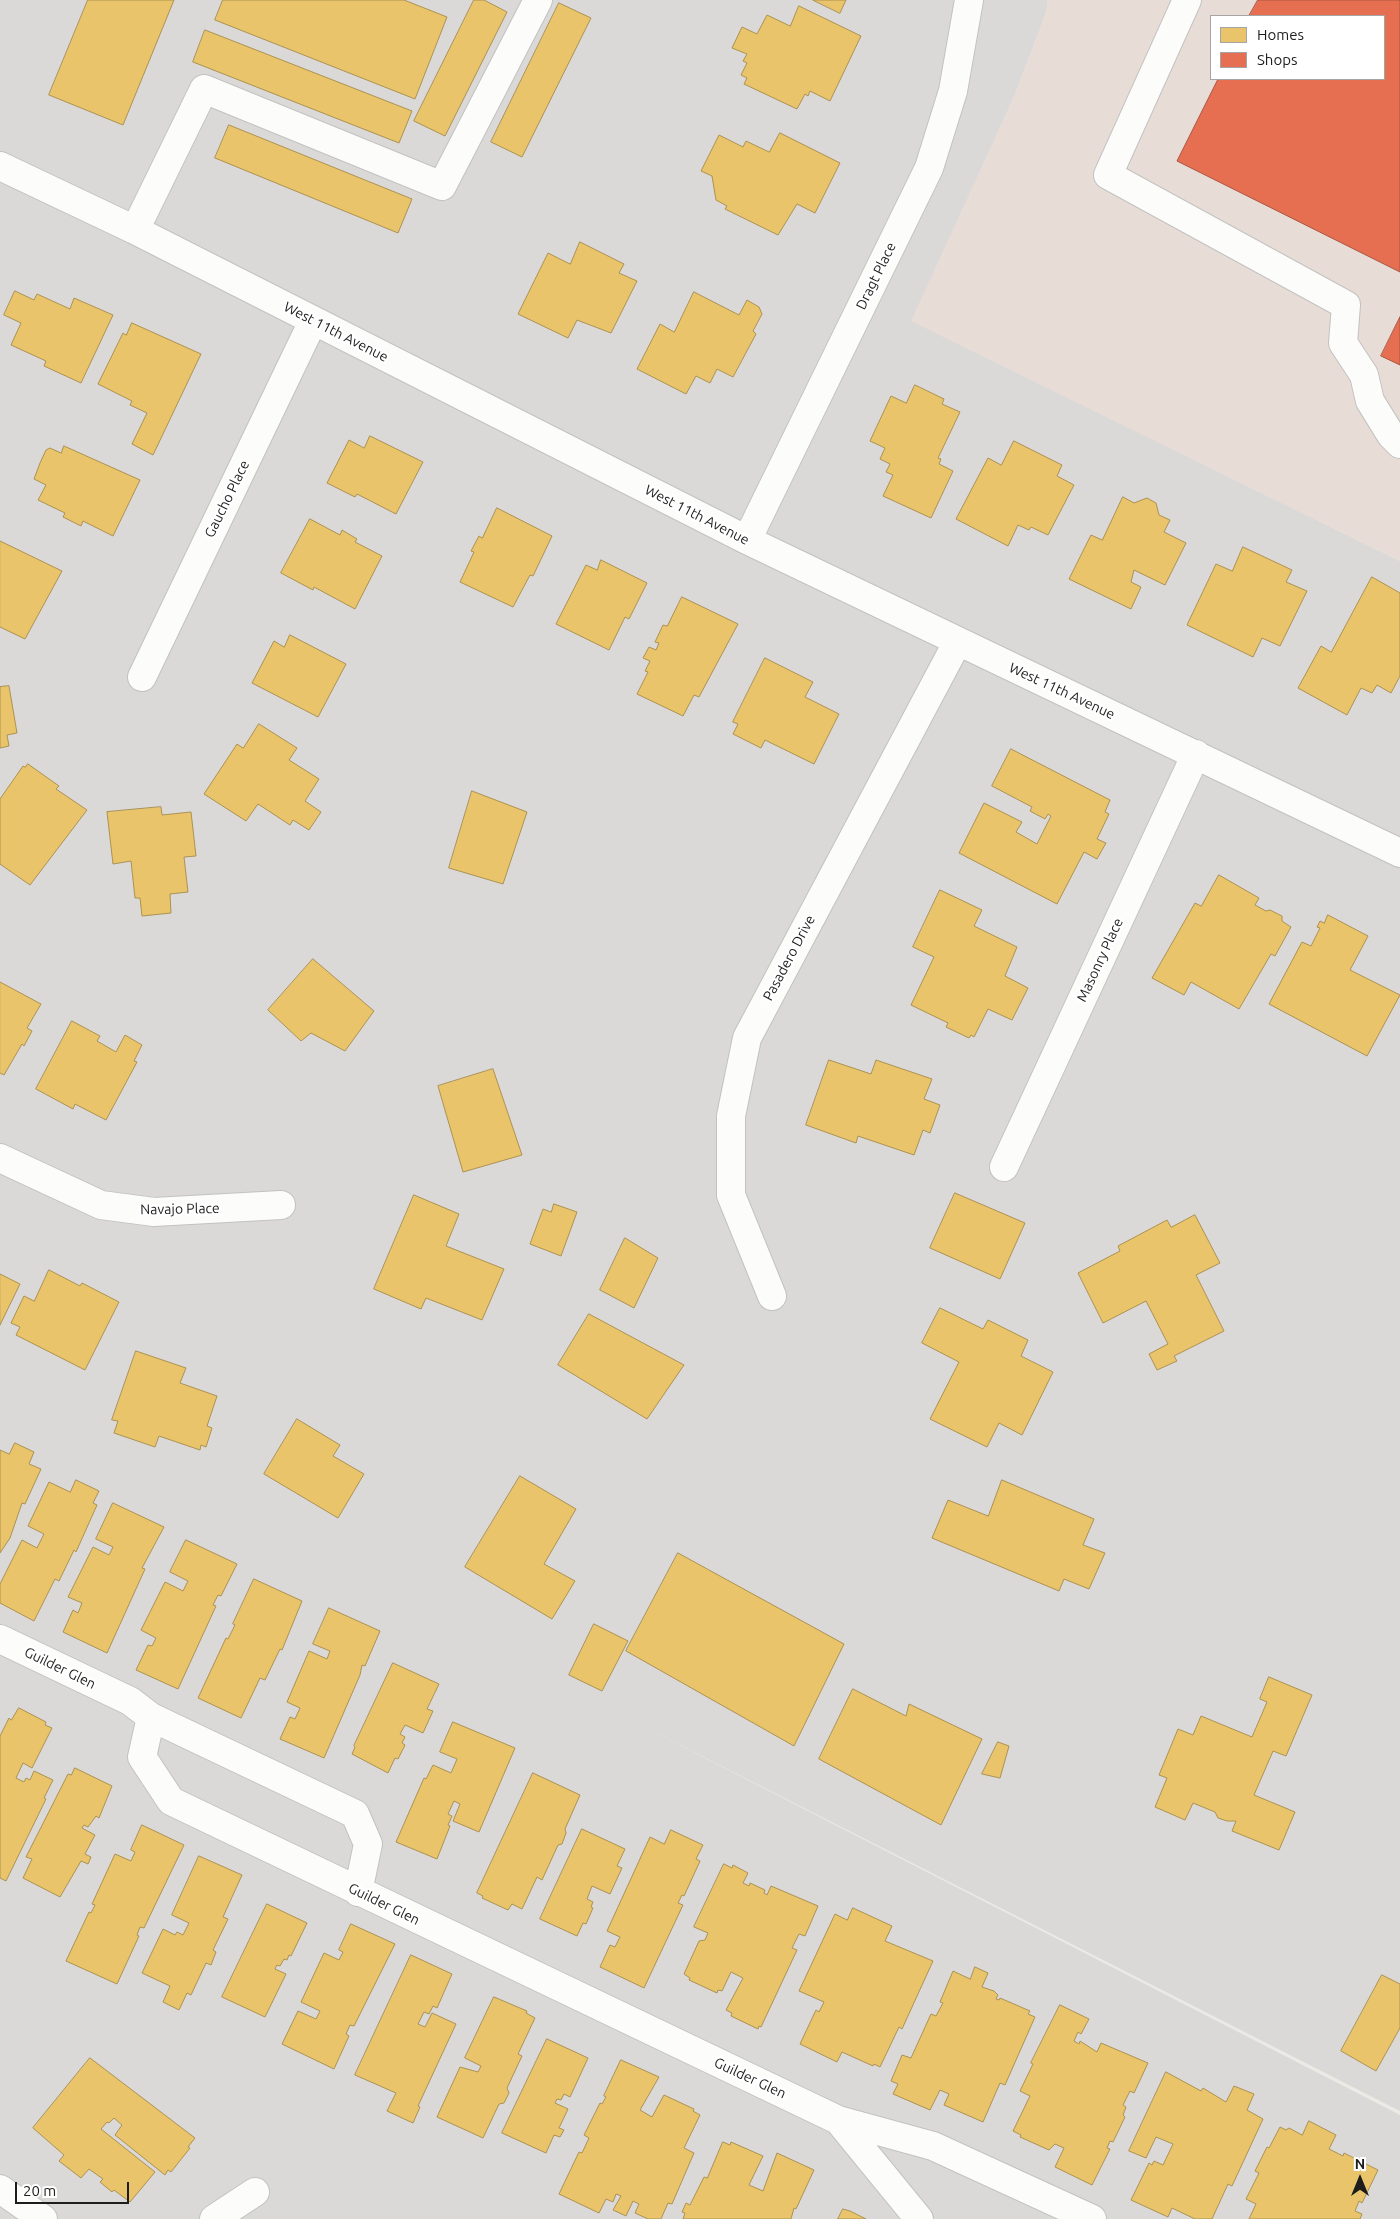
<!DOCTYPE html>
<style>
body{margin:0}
#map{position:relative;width:1400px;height:2219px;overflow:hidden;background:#ebeae5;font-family:Ubuntu,sans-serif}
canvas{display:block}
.legend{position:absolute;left:1210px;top:15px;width:175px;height:65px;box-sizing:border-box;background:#fff;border:1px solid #a5a5a5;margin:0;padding:6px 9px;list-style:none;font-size:15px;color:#1d1d1d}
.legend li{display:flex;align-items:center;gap:10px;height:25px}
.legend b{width:25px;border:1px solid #a5a5a5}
.north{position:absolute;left:1335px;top:2154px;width:50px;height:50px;-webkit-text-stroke:4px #fff;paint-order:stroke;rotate:0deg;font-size:14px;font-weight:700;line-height:20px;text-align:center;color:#1d1d1d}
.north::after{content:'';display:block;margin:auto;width:18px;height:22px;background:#1d1d1d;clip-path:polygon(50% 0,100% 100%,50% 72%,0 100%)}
.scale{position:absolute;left:15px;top:2182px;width:114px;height:22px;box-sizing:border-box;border:2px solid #1d1d1d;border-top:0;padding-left:6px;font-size:15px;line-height:18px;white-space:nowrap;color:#1d1d1d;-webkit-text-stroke:4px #fff;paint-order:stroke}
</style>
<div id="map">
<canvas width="1400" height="2219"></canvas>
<ul class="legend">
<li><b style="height:14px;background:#e9c46a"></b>Homes</li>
<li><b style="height:14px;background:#e76f51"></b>Shops</li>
</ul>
<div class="north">N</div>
<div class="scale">20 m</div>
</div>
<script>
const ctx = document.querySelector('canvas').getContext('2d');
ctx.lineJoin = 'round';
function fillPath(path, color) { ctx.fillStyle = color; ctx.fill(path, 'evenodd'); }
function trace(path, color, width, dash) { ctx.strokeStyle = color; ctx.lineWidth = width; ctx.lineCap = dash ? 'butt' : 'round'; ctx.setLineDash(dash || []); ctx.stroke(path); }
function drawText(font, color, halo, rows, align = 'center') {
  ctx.font = font + ' Ubuntu,sans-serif'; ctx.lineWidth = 5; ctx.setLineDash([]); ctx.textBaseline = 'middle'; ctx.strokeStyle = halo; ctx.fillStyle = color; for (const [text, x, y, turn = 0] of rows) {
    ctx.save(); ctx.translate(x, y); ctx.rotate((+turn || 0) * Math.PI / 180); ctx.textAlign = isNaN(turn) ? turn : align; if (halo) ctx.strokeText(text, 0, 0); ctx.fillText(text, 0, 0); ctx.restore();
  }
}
const residential = new Path2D(`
 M 0,0 L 1048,0 L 1046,13 L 1014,97 L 912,321 L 1400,561 L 1400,2111 L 627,1718 L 1400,2115 L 1400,2219 L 0,2219 Z`);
const commercial = new Path2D(`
 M 1048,0 L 1400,0 L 1400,561 L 911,321 L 1014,97 L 1046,13 ZM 1211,16 L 1384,16 L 1384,79 L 1211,79 Z`);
const homes = new Path2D(`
 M 88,0 L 174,0 L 123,125 L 49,95 Z
 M 223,0 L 404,0 L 447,17 L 415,99 L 215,20 Z
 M 474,0 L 484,0 L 507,12 L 445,136 L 414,121 Z
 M 813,0 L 846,0 L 840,13 Z
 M 559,3 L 591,18 L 522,157 L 491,142 Z
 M 799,6 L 861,36 L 830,101 L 810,91 L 808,96 L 805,94 L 797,109 L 744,84 L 747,78 L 741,75 L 747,63 L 743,61 L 747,54 L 732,48 L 742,27 L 757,34 L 767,15 L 790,26 Z
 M 205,30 L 412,111 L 399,143 L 193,62 Z
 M 229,125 L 412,199 L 398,233 L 215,158 Z
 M 780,133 L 840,163 L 815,213 L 797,204 L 778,235 L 725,209 L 727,206 L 716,200 L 712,176 L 701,171 L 719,135 L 743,147 L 746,141 L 769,152 Z
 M 580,242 L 624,264 L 619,273 L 637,281 L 611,333 L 577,320 L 568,338 L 518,314 L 548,253 L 570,264 Z
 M 15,291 L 34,300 L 37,294 L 70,309 L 74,298 L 113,315 L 81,383 L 44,366 L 46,361 L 11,345 L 21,323 L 4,315 Z
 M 694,292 L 739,315 L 747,300 L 759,307 L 762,314 L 753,331 L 756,334 L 733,377 L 717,369 L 710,383 L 696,376 L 686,394 L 637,369 L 660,324 L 674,332 Z
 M 132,323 L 201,354 L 153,455 L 132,444 L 147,413 L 130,405 L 132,401 L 98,384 L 123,333 L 126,335 Z
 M 915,385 L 944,399 L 942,404 L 960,412 L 938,458 L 941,459 L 939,464 L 953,471 L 931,518 L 883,496 L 893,475 L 886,472 L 890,464 L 880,459 L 885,448 L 870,441 L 891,396 L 906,403 Z
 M 370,436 L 423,462 L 396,514 L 357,494 L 355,497 L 327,483 L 349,440 L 364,448 Z
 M 1014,441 L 1062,465 L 1057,476 L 1074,485 L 1048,535 L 1031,527 L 1029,530 L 1018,525 L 1008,546 L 956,519 L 988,458 L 1001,465 Z
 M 64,446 L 140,480 L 113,536 L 83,521 L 81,526 L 63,517 L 65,513 L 38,500 L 46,485 L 34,479 L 40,463 L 46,450 L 50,448 L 61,453 Z
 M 1123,497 L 1134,503 L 1147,498 L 1156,503 L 1159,515 L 1170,520 L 1164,532 L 1186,543 L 1165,585 L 1134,570 L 1131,582 L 1141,587 L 1131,609 L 1069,579 L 1091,535 L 1102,540 Z
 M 497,508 L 552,536 L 533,576 L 530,575 L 513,607 L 460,582 L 474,552 L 471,551 L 479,536 L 482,538 Z
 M 310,519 L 340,535 L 342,530 L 357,539 L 355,542 L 382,556 L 355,609 L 314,587 L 313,590 L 281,573 Z
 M 0,541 L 62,571 L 25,639 L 0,627 Z
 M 1243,547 L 1292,570 L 1286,582 L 1307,591 L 1280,646 L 1262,638 L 1253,657 L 1187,625 L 1216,564 L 1232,571 Z
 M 601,560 L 647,583 L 629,619 L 625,617 L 609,650 L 556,624 L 586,565 L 597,570 Z
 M 1372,577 L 1400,593 L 1400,676 L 1391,693 L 1377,685 L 1372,693 L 1361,688 L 1347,715 L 1298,688 L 1321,646 L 1331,652 Z
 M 682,597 L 738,624 L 699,697 L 694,695 L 683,716 L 637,694 L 648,672 L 645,671 L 650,661 L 643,658 L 649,647 L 656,650 L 659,643 L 655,642 L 663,625 L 667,626 Z
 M 290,635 L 346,664 L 318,717 L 252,683 L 274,641 L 284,647 Z
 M 765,658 L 813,682 L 805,697 L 839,714 L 814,764 L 765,740 L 761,748 L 733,734 L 738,724 L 733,722 Z
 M 9,686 L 17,733 L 7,735 L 9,746 L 0,748 L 0,687 Z
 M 259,724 L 297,748 L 289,760 L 319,779 L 305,801 L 321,812 L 309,830 L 293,820 L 290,825 L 258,804 L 246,821 L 204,794 L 237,744 L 243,748 Z
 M 1011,749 L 1110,800 L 1105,812 L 1109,814 L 1097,839 L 1106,843 L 1097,859 L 1084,852 L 1057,904 L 959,853 L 984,803 L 1022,822 L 1016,832 L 1037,844 L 1051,816 L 1048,814 L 1045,819 L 1030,811 L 1032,807 L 992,786 Z
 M 28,764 L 59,786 L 56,789 L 87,810 L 30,885 L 0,864 L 0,799 L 23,766 L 25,767 Z
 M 472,791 L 527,812 L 503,884 L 449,868 Z
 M 161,807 L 162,815 L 191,812 L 196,856 L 184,857 L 188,892 L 170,894 L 171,913 L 142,916 L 140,898 L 135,898 L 131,861 L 113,864 L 107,812 Z
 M 1219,875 L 1259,898 L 1255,905 L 1266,911 L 1270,910 L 1282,916 L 1282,921 L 1291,927 L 1275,956 L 1271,954 L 1239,1009 L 1191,982 L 1184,995 L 1152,978 L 1195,903 L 1201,906 Z
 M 940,890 L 982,910 L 974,926 L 1017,947 L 1005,976 L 1028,988 L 1012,1020 L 988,1009 L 974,1037 L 971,1035 L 969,1038 L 946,1027 L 948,1023 L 911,1005 L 934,957 L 913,947 Z
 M 1328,915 L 1368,936 L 1350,970 L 1400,995 L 1367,1056 L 1269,1004 L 1302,942 L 1311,946 L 1320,928 L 1317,927 L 1320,921 L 1324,923 Z
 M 313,959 L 374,1011 L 345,1051 L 311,1033 L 301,1041 L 268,1010 Z
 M 0,982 L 41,1004 L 27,1028 L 32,1031 L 24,1046 L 22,1044 L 4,1075 L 0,1073 Z
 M 72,1021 L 100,1036 L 97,1041 L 116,1052 L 125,1035 L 142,1045 L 134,1061 L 137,1062 L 106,1120 L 75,1104 L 73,1109 L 36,1089 Z
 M 829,1060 L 871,1074 L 876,1060 L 932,1079 L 924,1099 L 940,1105 L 930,1133 L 923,1130 L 914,1155 L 858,1136 L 856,1143 L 806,1125 Z
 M 493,1069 L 522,1155 L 463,1172 L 438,1086 Z
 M 955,1193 L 1025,1223 L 1000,1279 L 930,1248 Z
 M 414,1195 L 459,1214 L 446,1246 L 504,1269 L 482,1320 L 426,1298 L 421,1309 L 374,1289 Z
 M 554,1204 L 577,1212 L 561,1256 L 530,1244 L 543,1209 L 551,1212 Z
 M 1195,1215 L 1220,1263 L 1196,1275 L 1224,1331 L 1174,1356 L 1177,1361 L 1157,1370 L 1149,1354 L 1168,1344 L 1146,1301 L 1103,1323 L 1078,1273 L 1120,1251 L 1118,1246 L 1167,1220 L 1171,1227 Z
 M 625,1238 L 658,1258 L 634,1308 L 600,1290 Z
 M 49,1270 L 80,1286 L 82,1283 L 119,1302 L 85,1370 L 16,1335 L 20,1327 L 11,1323 L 24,1296 L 34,1301 Z
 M 0,1274 L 20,1284 L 0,1325 Z
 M 940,1308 L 983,1329 L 988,1320 L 1028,1340 L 1021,1356 L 1053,1372 L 1022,1435 L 999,1423 L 987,1447 L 930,1419 L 959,1362 L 922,1343 Z
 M 589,1314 L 684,1365 L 647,1419 L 558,1365 Z
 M 136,1351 L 186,1368 L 180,1383 L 217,1396 L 207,1426 L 212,1428 L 206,1447 L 201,1445 L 200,1450 L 159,1436 L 155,1447 L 114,1433 L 118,1421 L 112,1420 Z
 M 297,1419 L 340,1445 L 333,1456 L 364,1474 L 338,1518 L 264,1474 Z
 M 15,1443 L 34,1452 L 29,1464 L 41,1469 L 25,1504 L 22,1503 L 10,1538 L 0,1553 L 0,1450 L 9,1454 Z
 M 520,1476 L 576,1509 L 544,1564 L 575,1581 L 552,1619 L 465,1567 Z
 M 76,1480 L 99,1491 L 93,1503 L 97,1505 L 76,1552 L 74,1550 L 59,1581 L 55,1579 L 34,1621 L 0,1603 L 0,1584 L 22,1540 L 37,1548 L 44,1534 L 28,1526 L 49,1482 L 70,1492 Z
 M 1002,1480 L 1094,1519 L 1083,1545 L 1105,1553 L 1089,1589 L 1064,1579 L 1059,1591 L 932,1538 L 948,1500 L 988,1516 Z
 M 113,1503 L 164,1527 L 142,1568 L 145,1569 L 107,1653 L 63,1632 L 73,1610 L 78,1613 L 82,1603 L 68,1597 L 93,1547 L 109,1555 L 113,1547 L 96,1539 Z
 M 186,1540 L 237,1564 L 221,1596 L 218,1595 L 213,1605 L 216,1606 L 178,1689 L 136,1670 L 148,1645 L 152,1646 L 156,1638 L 141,1630 L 165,1582 L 183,1591 L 188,1581 L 170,1572 Z
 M 678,1553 L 844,1644 L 794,1746 L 626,1651 Z
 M 254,1579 L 302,1601 L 282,1650 L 280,1649 L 265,1680 L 260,1678 L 241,1718 L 198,1698 L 226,1638 L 228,1639 L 235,1625 L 233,1624 Z
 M 329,1608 L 380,1631 L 365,1666 L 362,1665 L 360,1675 L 324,1758 L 280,1739 L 290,1717 L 295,1719 L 300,1708 L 287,1702 L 309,1651 L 327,1659 L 330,1651 L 313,1644 Z
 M 594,1624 L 628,1641 L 602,1691 L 569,1675 Z
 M 393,1663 L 439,1684 L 427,1709 L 433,1711 L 423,1733 L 405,1725 L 400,1734 L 405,1737 L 402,1743 L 405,1745 L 398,1759 L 395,1758 L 388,1773 L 352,1754 L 355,1747 L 354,1746 Z
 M 1269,1677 L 1312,1695 L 1286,1756 L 1273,1751 L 1254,1795 L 1295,1812 L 1279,1850 L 1232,1831 L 1236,1821 L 1227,1821 L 1218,1818 L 1215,1812 L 1193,1803 L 1185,1820 L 1155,1807 L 1167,1778 L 1159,1775 L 1178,1729 L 1193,1735 L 1201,1716 L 1252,1737 L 1267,1702 L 1260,1699 Z
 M 853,1689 L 906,1716 L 909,1704 L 982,1739 L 941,1825 L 819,1759 Z
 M 19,1708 L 46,1722 L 45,1725 L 52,1728 L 32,1768 L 23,1763 L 16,1778 L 24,1782 L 26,1778 L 30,1780 L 34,1771 L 53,1780 L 44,1798 L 46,1799 L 6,1881 L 0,1878 L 0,1736 L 9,1718 L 11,1720 Z
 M 453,1722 L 515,1748 L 479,1832 L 453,1821 L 460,1804 L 454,1801 L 448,1814 L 452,1816 L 448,1825 L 450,1826 L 437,1859 L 396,1842 L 424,1778 L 426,1779 L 433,1765 L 451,1773 L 457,1759 L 440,1752 Z
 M 998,1742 L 1009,1746 L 1000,1778 L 982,1774 Z
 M 75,1768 L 112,1786 L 99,1818 L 96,1816 L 88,1827 L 84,1825 L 82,1828 L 95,1835 L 85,1854 L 91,1857 L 88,1864 L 81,1861 L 60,1897 L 23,1878 L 32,1859 L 26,1857 L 68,1774 L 71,1775 Z
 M 533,1773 L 580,1795 L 565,1829 L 566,1833 L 562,1844 L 558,1845 L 542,1880 L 537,1877 L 522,1909 L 512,1904 L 508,1910 L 482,1898 L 483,1896 L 477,1893 Z
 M 142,1825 L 184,1845 L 144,1928 L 140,1927 L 137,1935 L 139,1936 L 117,1984 L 66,1961 L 89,1912 L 91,1913 L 95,1905 L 92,1904 L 115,1854 L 131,1861 L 135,1852 L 131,1850 Z
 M 582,1829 L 625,1849 L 617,1866 L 622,1868 L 610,1894 L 592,1886 L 587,1899 L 593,1902 L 591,1907 L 593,1908 L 586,1924 L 583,1923 L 577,1936 L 540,1919 Z
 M 671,1830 L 703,1845 L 696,1859 L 700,1861 L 684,1896 L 682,1895 L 678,1903 L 683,1905 L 644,1988 L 600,1967 L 610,1945 L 615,1947 L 620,1937 L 607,1931 L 650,1837 L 664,1844 Z
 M 199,1856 L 242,1875 L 223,1917 L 228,1919 L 213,1950 L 216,1952 L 211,1965 L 206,1963 L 191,1995 L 187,1993 L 179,2010 L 163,2002 L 170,1986 L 142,1973 L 163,1929 L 175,1935 L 177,1932 L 183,1935 L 189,1923 L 172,1915 Z
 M 724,1864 L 732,1868 L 733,1865 L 748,1873 L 743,1883 L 749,1886 L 750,1883 L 765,1890 L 764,1893 L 767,1895 L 771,1886 L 818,1906 L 805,1936 L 799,1934 L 792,1948 L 797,1950 L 761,2027 L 759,2026 L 758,2029 L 731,2016 L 732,2013 L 726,2010 L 743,1978 L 731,1972 L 722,1991 L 718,1990 L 717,1993 L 689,1980 L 690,1978 L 684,1974 L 699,1941 L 705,1940 L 708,1933 L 694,1927 Z
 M 267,1904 L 307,1923 L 291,1956 L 289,1955 L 287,1960 L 284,1959 L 280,1966 L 277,1965 L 275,1969 L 286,1974 L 265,2017 L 222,1997 Z
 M 853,1908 L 892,1926 L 885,1941 L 933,1961 L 902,2029 L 899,2027 L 880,2067 L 874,2064 L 873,2066 L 842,2052 L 837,2062 L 800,2044 L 816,2010 L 819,2012 L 824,2002 L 799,1991 L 835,1914 L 847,1920 Z
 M 351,1924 L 395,1944 L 354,2026 L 350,2025 L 346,2034 L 349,2036 L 334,2069 L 282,2044 L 298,2011 L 316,2019 L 320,2011 L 301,2002 L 324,1953 L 339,1960 L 343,1952 L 339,1950 Z
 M 411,1955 L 452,1974 L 437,2008 L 433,2006 L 429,2014 L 424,2012 L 418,2024 L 425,2027 L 432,2013 L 456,2024 L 418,2106 L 420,2107 L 413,2123 L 387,2111 L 396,2093 L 355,2075 Z
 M 975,1967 L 988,1973 L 982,1987 L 994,1991 L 998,1995 L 996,1999 L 999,2000 L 1000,1998 L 1030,2011 L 1028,2014 L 1035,2017 L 1005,2085 L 1000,2083 L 983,2122 L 944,2105 L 949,2094 L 940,2090 L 930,2110 L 893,2094 L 898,2084 L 891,2081 L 902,2055 L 911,2058 L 931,2014 L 936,2016 L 943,2003 L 940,2002 L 953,1971 L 970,1979 Z
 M 1382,1975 L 1400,1984 L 1400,2028 L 1376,2071 L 1341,2051 Z
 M 494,1997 L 527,2011 L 526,2013 L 535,2018 L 518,2054 L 522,2056 L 507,2088 L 509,2093 L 504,2103 L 499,2104 L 483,2138 L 437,2117 L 460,2067 L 478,2072 L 481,2066 L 465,2058 Z
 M 1060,2005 L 1089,2019 L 1081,2034 L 1078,2032 L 1074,2041 L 1079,2044 L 1080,2041 L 1097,2052 L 1101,2043 L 1148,2063 L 1134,2093 L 1130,2091 L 1123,2105 L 1126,2107 L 1123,2115 L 1125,2117 L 1113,2142 L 1110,2141 L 1107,2148 L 1110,2149 L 1092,2185 L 1055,2167 L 1064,2148 L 1055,2144 L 1049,2150 L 1020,2137 L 1021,2135 L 1013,2131 L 1030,2096 L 1020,2091 L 1033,2064 L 1031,2063 Z
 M 547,2039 L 588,2058 L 570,2097 L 564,2094 L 561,2100 L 557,2099 L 555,2103 L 568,2109 L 559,2128 L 564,2130 L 560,2137 L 554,2135 L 546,2153 L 502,2133 Z
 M 90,2058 L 195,2138 L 188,2147 L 190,2148 L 171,2172 L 168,2170 L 165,2175 L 115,2135 L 122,2125 L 114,2118 L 109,2123 L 107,2122 L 101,2129 L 155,2172 L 130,2202 L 114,2190 L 112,2192 L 100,2182 L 103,2179 L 89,2169 L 81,2178 L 59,2161 L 64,2155 L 33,2128 Z
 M 621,2060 L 659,2077 L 640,2110 L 652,2117 L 664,2095 L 694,2109 L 693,2111 L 700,2115 L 684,2148 L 694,2153 L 672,2204 L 668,2203 L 661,2219 L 648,2219 L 635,2213 L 639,2204 L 633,2201 L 626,2216 L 613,2210 L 621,2196 L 616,2194 L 613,2202 L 606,2199 L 599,2213 L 559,2194 L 579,2152 L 582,2153 L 589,2138 L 584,2135 L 600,2103 L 602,2104 L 606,2097 L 604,2096 Z
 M 1166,2072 L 1201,2091 L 1203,2088 L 1226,2102 L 1234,2086 L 1254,2094 L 1247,2110 L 1263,2119 L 1232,2186 L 1228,2184 L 1212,2219 L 1195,2219 L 1172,2208 L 1168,2217 L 1131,2200 L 1149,2163 L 1152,2165 L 1154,2161 L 1163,2165 L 1173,2144 L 1156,2137 L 1146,2158 L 1129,2151 Z
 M 1309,2121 L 1336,2135 L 1329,2149 L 1343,2156 L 1344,2153 L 1378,2170 L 1362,2203 L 1359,2201 L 1355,2211 L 1362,2214 L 1360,2219 L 1249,2219 L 1256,2204 L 1246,2199 L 1259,2173 L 1255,2171 L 1267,2147 L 1269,2148 L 1280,2127 L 1286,2130 L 1289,2128 L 1302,2135 Z
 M 723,2142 L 730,2145 L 731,2142 L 763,2156 L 749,2185 L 763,2191 L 777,2153 L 814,2170 L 796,2209 L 794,2208 L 791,2219 L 683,2219 L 685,2213 L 682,2212 L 686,2203 L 690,2205 L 704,2177 L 707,2178 Z
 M 843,2209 L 850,2211 L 866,2219 L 838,2219 Z`);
const shops = new Path2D(`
 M 1258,0 L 1400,0 L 1400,272 L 1177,161 L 1218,79 L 1384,79 L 1384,16 L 1249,16 Z
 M 1400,317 L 1400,365 L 1381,356 Z`);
const minor = new Path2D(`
 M 1187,0 L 1108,175 L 1346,305 L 1343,343 L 1364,375 L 1370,401 L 1391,435 L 1400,444
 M 0,166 L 135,230 L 747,540 L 1400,853
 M 135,230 L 204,89 L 442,186 L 538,0
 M 747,540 L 929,168 L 953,91 L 969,0
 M 142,677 L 313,321
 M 0,1158 L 101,1205 L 154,1212 L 281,1205
 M 1004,1167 L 1196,754
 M 772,1296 L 731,1195 L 731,1116 L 747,1038 L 958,641
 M 0,1639 L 130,1701 L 151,1717 L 142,1757 L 171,1801 L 838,2120 L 933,2146 L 1092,2219
 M 151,1717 L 355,1814 L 368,1844 L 358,1892
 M 838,2120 L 919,2219
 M 0,2189 L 43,2219
 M 214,2219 L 255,2192`);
const streetNames = [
 ["Dragt Place",876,276,-64],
 ["West 11th Avenue",336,332,27],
 ["Gaucho Place",227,499,-64],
 ["West 11th Avenue",697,515,27],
 ["West 11th Avenue",1062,691,25],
 ["Pasadero Drive",789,958,-62],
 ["Masonry Place",1100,960,-65],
 ["Navajo Place",180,1209,-1],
 ["Guilder Glen",60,1668,26],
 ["Guilder Glen",384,1904,26],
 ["Guilder Glen",750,2078,25]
];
fillPath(residential, '#dad9d7');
fillPath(commercial, '#e8dcd7');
fillPath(homes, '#e9c46a');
trace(homes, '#ac9253', 1);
fillPath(shops, '#e76f51');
trace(shops, '#aa5641', 1);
trace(minor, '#c2c2c0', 30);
trace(minor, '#fcfcfb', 28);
drawText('14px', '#1d1d1d', '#fff', streetNames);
</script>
